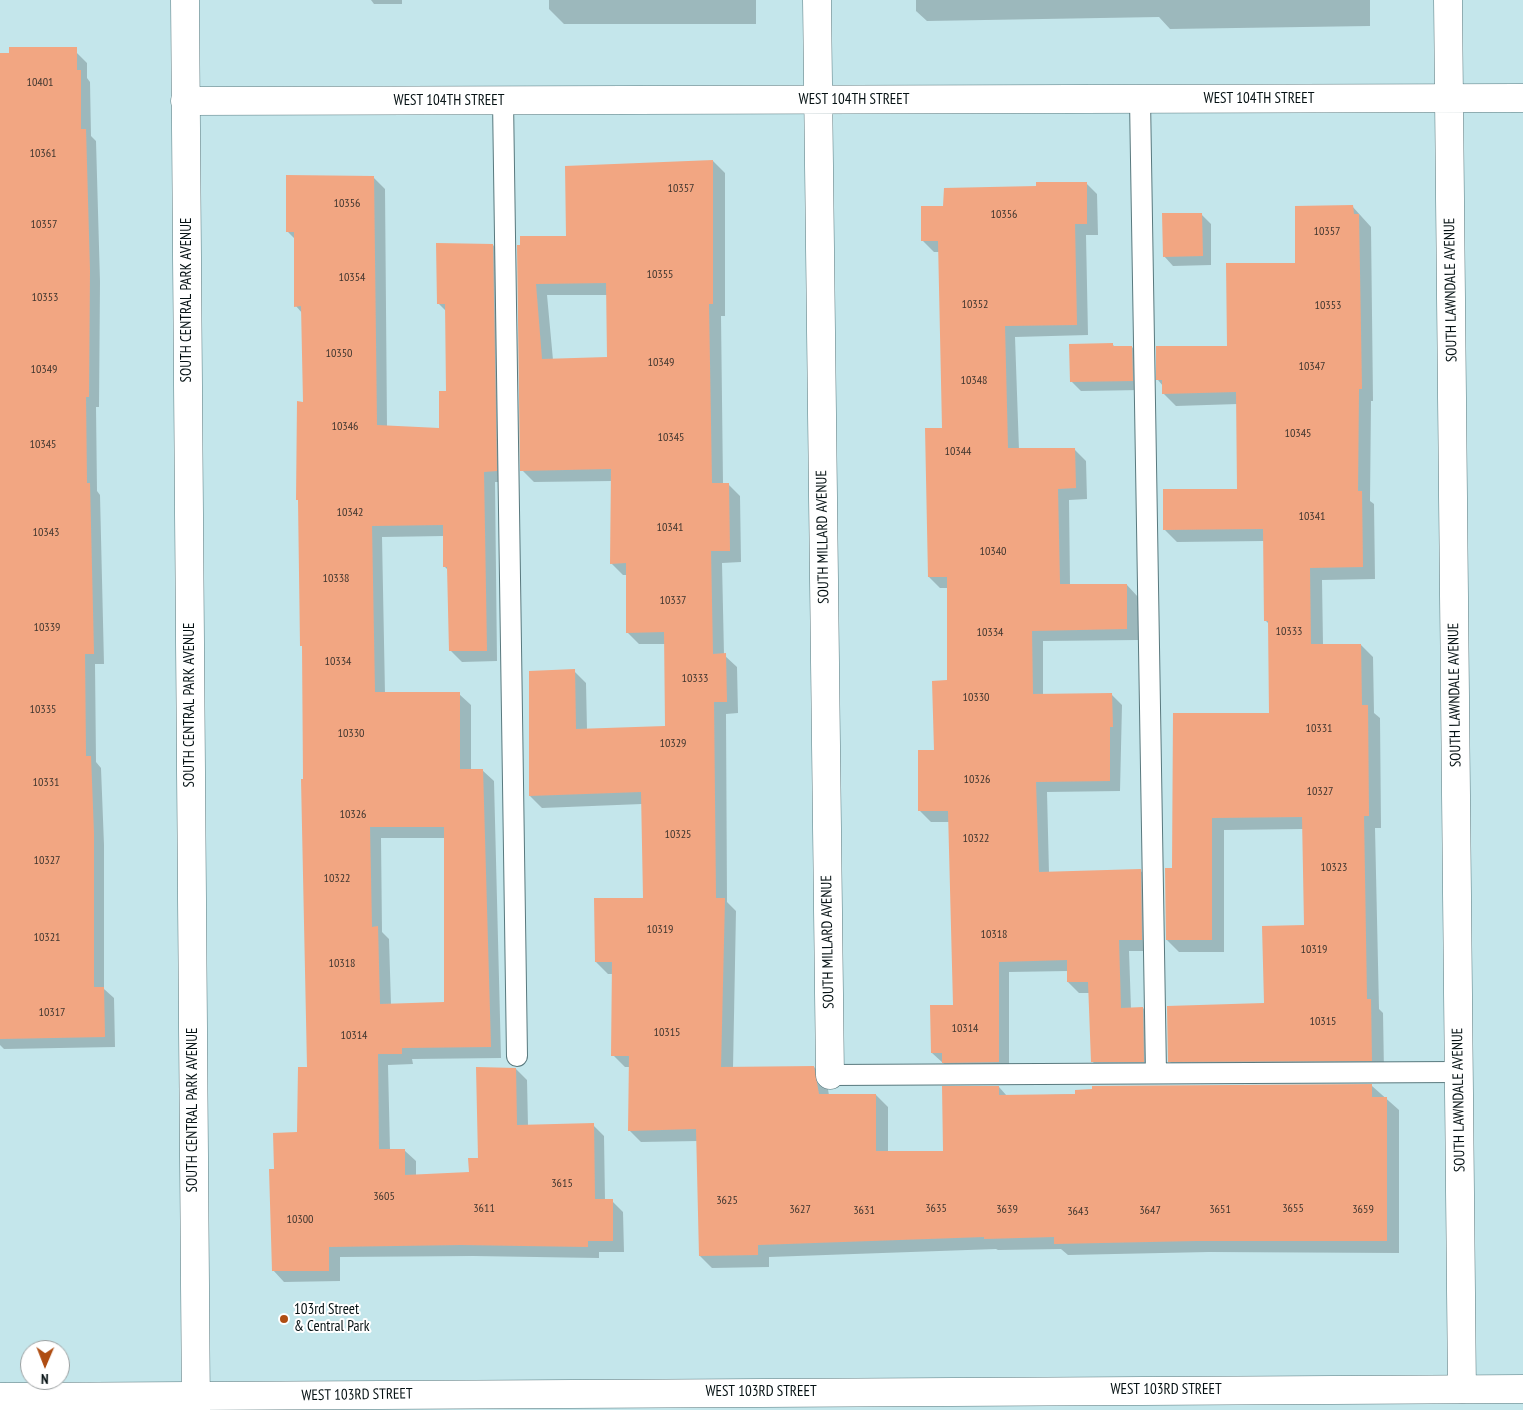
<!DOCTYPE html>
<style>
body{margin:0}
#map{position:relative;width:1523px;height:1410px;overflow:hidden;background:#c4e6eb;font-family:"PT Sans Narrow",sans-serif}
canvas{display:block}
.north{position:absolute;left:20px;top:1340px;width:50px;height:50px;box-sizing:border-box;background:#fff;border:1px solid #9ba0a1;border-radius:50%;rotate:181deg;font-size:14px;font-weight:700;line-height:20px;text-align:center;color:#051113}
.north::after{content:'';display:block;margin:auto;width:18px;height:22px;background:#af4d12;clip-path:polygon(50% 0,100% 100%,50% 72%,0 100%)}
</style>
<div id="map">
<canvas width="1523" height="1410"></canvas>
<div class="north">N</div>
</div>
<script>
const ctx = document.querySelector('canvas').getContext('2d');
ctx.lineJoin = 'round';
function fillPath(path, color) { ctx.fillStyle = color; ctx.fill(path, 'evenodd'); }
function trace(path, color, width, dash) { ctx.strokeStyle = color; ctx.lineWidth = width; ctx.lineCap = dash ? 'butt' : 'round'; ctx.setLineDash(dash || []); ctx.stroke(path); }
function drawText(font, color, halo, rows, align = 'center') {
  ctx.font = font + ' "PT Sans Narrow",sans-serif'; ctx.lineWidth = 4; ctx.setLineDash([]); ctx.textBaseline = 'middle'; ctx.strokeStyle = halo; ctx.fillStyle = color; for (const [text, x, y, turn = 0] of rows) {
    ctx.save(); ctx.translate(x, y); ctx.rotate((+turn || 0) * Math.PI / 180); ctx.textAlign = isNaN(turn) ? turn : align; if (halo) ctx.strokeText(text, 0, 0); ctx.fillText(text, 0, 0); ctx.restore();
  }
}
const shadow = new Path2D(`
 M 371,0 L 402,0 L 402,4 L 374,4 Z
 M 549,0 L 756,0 L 756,24 L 564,24 L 549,9 Z
 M 916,0 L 1370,0 L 1370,26 L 1170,29 L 1159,17 L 927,21 L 916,11 Z
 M 76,52 L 87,63 L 87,78 L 90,82 L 91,136 L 96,141 L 100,282 L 99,407 L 96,407 L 97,491 L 100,495 L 104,664 L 95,664 L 96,762 L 101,768 L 104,845 L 104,989 L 114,998 L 115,1047 L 4,1049 L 0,1045 L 0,54 Z
 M 713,161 L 725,173 L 725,316 L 721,316 L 723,484 L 728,484 L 740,496 L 741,562 L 722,563 L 724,655 L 737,667 L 738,713 L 726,714 L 727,902 L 736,911 L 733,1068 L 814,1067 L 826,1079 L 829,1095 L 876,1095 L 888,1107 L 888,1152 L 945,1152 L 999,1087 L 1007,1096 L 1372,1086 L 1399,1110 L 1399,1253 L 1209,1252 L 1068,1255 L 1061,1249 L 998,1250 L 996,1249 L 769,1257 L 769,1267 L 712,1268 L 700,1256 L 698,1141 L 641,1142 L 629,1130 L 630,1067 L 625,1067 L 613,1055 L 613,974 L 608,974 L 596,962 L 644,899 L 642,804 L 542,808 L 530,796 L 574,671 L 586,683 L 587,730 L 666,728 L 665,644 L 639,644 L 627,632 L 627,575 L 623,575 L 611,563 L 612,481 L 534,482 L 522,470 L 518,246 L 568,237 ZM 547,295 L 608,295 L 608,358 L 553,360 Z
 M 373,177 L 385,189 L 387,427 L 441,430 L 447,393 L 447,312 L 438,303 L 493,245 L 504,257 L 507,482 L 495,482 L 497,661 L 462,662 L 451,651 L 448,570 L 444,566 L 444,536 L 382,537 L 385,694 L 459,694 L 471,705 L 471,770 L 482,770 L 494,781 L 501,1058 L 412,1059 L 413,1064 L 388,1065 L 390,1150 L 404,1150 L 416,1161 L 416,1176 L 470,1173 L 479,1159 L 516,1069 L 527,1080 L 528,1126 L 593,1125 L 604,1136 L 605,1201 L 612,1201 L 623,1212 L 624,1252 L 599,1252 L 599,1258 L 473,1256 L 340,1257 L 340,1281 L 284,1282 L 273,1270 L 275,1170 L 299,1134 L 309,1068 L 304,648 L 301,645 L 304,403 L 302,313 L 296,306 L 295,239 L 288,232 ZM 381,838 L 445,838 L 446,1003 L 391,1005 L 389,939 L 382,932 Z
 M 1086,183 L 1097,194 L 1098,235 L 1086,235 L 1088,335 L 1015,337 L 1019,450 L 1075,450 L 1086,461 L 1087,499 L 1069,500 L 1070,585 L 1127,585 L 1138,597 L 1138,640 L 1043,641 L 1043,695 L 1111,694 L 1122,705 L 1120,791 L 1047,792 L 1049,873 L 1140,870 L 1151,882 L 1153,951 L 1129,951 L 1131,1009 L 1143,1008 L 1154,1020 L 1155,1072 L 1103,1073 L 1092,1061 L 1089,993 L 1079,993 L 1068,982 L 1068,971 L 1009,972 L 1009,1073 L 954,1073 L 932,1053 L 955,1006 L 950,822 L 931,822 L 920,811 L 935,751 L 949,682 L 948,588 L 940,588 L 929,577 L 943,429 L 939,252 L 934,252 L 923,241 L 945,207 L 1037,187 Z
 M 1352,206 L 1371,227 L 1373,401 L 1371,401 L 1370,501 L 1374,504 L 1375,579 L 1322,580 L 1323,645 L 1361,645 L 1373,657 L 1374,713 L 1380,718 L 1381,828 L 1375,828 L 1379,1009 L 1383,1013 L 1384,1072 L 1181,1073 L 1169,1061 L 1266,1005 L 1305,926 L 1304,829 L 1224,830 L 1224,952 L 1179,952 L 1167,940 L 1174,869 L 1271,714 L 1269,624 L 1265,620 L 1264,541 L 1177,542 L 1165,530 L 1238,490 L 1238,404 L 1176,406 L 1163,393 L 1163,386 L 1158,380 L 1229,347 L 1296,265 Z
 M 1201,214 L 1211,224 L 1211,265 L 1173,266 L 1164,256 Z
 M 1112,344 L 1115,347 L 1132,347 L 1141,357 L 1142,390 L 1081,391 L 1071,381 Z`);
const building = new Path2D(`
 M 9,47 L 77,47 L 77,70 L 81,70 L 81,129 L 86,129 L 90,271 L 89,397 L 86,397 L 87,483 L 90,483 L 94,654 L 85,654 L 86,756 L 91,756 L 94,834 L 94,987 L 104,987 L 105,1037 L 0,1039 L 0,53 L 9,53 Z
 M 713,160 L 713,304 L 709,304 L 712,483 L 729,483 L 730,551 L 711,551 L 713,654 L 726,653 L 727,702 L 714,702 L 716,898 L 725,898 L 721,1067 L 814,1066 L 819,1094 L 876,1094 L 876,1151 L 943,1151 L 942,1086 L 999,1086 L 999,1095 L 1075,1094 L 1075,1090 L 1092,1089 L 1092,1086 L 1372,1084 L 1372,1097 L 1387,1097 L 1387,1241 L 1196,1241 L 1054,1244 L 1054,1237 L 984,1239 L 984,1237 L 758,1245 L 758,1255 L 699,1256 L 696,1129 L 628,1131 L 629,1056 L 611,1056 L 612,962 L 595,962 L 594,898 L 643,898 L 641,792 L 529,796 L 529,671 L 575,669 L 576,729 L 665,726 L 664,632 L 626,633 L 626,563 L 610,564 L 611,469 L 520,471 L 517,245 L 520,245 L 520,236 L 566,236 L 565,166 ZM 606,283 L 607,357 L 542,359 L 536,284 Z
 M 286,175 L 374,176 L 377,425 L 439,428 L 439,391 L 446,391 L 445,304 L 437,304 L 436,243 L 493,244 L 497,471 L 484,472 L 487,651 L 449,651 L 447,567 L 443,567 L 443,525 L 372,526 L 375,692 L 460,692 L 460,769 L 483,769 L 491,1047 L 402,1048 L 402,1054 L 378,1054 L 379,1149 L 405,1149 L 405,1175 L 469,1172 L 468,1158 L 478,1158 L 476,1067 L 516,1068 L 517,1125 L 594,1123 L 595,1199 L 613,1199 L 613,1241 L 588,1241 L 588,1247 L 461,1245 L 329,1247 L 329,1271 L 272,1271 L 269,1169 L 274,1169 L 273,1133 L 297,1132 L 298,1067 L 307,1067 L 301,779 L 303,779 L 302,646 L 300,646 L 298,500 L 296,500 L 297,401 L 303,402 L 301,306 L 294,307 L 294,232 L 286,232 ZM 370,827 L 444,827 L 444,1002 L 380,1004 L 378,926 L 372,927 Z
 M 1036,182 L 1087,182 L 1087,224 L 1075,224 L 1077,325 L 1005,326 L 1008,448 L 1075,448 L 1076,488 L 1058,489 L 1060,584 L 1127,584 L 1127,629 L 1032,631 L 1033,694 L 1112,693 L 1113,727 L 1110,727 L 1110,781 L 1036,782 L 1039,872 L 1141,869 L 1142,940 L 1119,940 L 1121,1008 L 1143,1007 L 1144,1062 L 1091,1062 L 1088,982 L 1067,982 L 1067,960 L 999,962 L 999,1062 L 942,1063 L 942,1053 L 931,1053 L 930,1005 L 953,1005 L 948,811 L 918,811 L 918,750 L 934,750 L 932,681 L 947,680 L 947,577 L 928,577 L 925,428 L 942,428 L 938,241 L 921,241 L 921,206 L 943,206 L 944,188 L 1036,186 Z
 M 1353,205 L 1354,214 L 1359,214 L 1362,389 L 1359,389 L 1358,491 L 1362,491 L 1363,567 L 1310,568 L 1311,644 L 1361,644 L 1362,705 L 1368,705 L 1369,816 L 1364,816 L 1367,999 L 1371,999 L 1372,1061 L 1168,1062 L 1167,1006 L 1264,1003 L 1262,926 L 1304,925 L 1302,817 L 1212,818 L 1212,940 L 1166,940 L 1165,868 L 1172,868 L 1173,713 L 1269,713 L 1268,621 L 1264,621 L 1263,529 L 1163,530 L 1163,489 L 1237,489 L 1236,392 L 1162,394 L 1162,380 L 1156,380 L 1156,346 L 1227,346 L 1226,263 L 1295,263 L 1295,206 Z
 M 1162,213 L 1202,213 L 1203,256 L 1163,257 Z
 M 1113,343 L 1113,346 L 1132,346 L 1133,381 L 1070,382 L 1069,344 Z`);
const service = new Path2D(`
 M 1140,99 L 1156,1073
 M 503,100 L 517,1056
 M 830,1075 L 1459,1072`);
const minor = new Path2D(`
 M 185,0 L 196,1410
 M 817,0 L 830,1075
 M 1448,0 L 1462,1389
 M 185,101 L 1523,98`);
const secondary = new Path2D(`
 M 0,1397 L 1523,1389`);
const markers = [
 [284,1319,5,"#af4d12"]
];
const numberNames = [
 ["10401",40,83],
 ["10361",43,154],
 ["10357",681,189],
 ["10356",347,204],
 ["10356",1004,215],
 ["10357",44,225],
 ["10357",1327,232],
 ["10355",660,275],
 ["10354",352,278],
 ["10353",45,298],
 ["10352",975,305],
 ["10353",1328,306],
 ["10350",339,354],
 ["10349",661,363],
 ["10347",1312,367],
 ["10349",44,370],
 ["10348",974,381],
 ["10346",345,427],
 ["10345",1298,434],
 ["10345",671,438],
 ["10345",43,445],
 ["10344",958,452],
 ["10342",350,513],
 ["10341",1312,517],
 ["10341",670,528],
 ["10343",46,533],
 ["10340",993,552],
 ["10338",336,579],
 ["10337",673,601],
 ["10339",47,628],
 ["10333",1289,632],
 ["10334",990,633],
 ["10334",338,662],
 ["10333",695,679],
 ["10330",976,698],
 ["10335",43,710],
 ["10331",1319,729],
 ["10330",351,734],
 ["10329",673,744],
 ["10326",977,780],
 ["10331",46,783],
 ["10327",1320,792],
 ["10326",353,815],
 ["10325",678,835],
 ["10322",976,839],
 ["10327",47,861],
 ["10323",1334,868],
 ["10322",337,879],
 ["10319",660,930],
 ["10318",994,935],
 ["10321",47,938],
 ["10319",1314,950],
 ["10318",342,964],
 ["10317",52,1013],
 ["10315",1323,1022],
 ["10314",965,1029],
 ["10315",667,1033],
 ["10314",354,1036],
 ["3615",562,1184],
 ["3605",384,1197],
 ["3625",727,1201],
 ["3611",484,1209],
 ["3635",936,1209],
 ["3655",1293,1209],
 ["3627",800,1210],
 ["3639",1007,1210],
 ["3651",1220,1210],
 ["3659",1363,1210],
 ["3631",864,1211],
 ["3647",1150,1211],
 ["3643",1078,1212],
 ["10300",300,1220]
];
const streetNames = [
 ["WEST 104TH STREET",1259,99],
 ["WEST 104TH STREET",854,100],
 ["WEST 104TH STREET",449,101],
 ["SOUTH LAWNDALE AVENUE",1451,290,-91],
 ["SOUTH CENTRAL PARK AVENUE",187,300,-90],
 ["SOUTH MILLARD AVENUE",823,537,-91],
 ["SOUTH LAWNDALE AVENUE",1455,695,-91],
 ["SOUTH CENTRAL PARK AVENUE",190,705,-90],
 ["SOUTH MILLARD AVENUE",828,942,-91],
 ["SOUTH LAWNDALE AVENUE",1459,1100,-91],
 ["SOUTH CENTRAL PARK AVENUE",193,1110,-90],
 ["WEST 103RD STREET",1166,1390],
 ["WEST 103RD STREET",761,1392],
 ["WEST 103RD STREET",357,1395,-1]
];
const poiNames = [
 ["103rd Street",294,1310],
 ["& Central Park",294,1327]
];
fillPath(shadow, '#0003');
fillPath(building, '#f2a682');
trace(service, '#59797e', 22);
trace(minor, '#59797e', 29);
trace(secondary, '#59797e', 29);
trace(service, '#fff', 20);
trace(minor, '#fff', 28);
trace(secondary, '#fff', 28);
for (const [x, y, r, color] of markers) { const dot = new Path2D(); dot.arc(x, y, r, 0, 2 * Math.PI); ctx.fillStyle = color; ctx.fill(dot); trace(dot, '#fff', 2); }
drawText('12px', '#40362f', null, numberNames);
drawText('15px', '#051113', '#fff', streetNames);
drawText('15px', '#051113', '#fff', poiNames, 'left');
</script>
